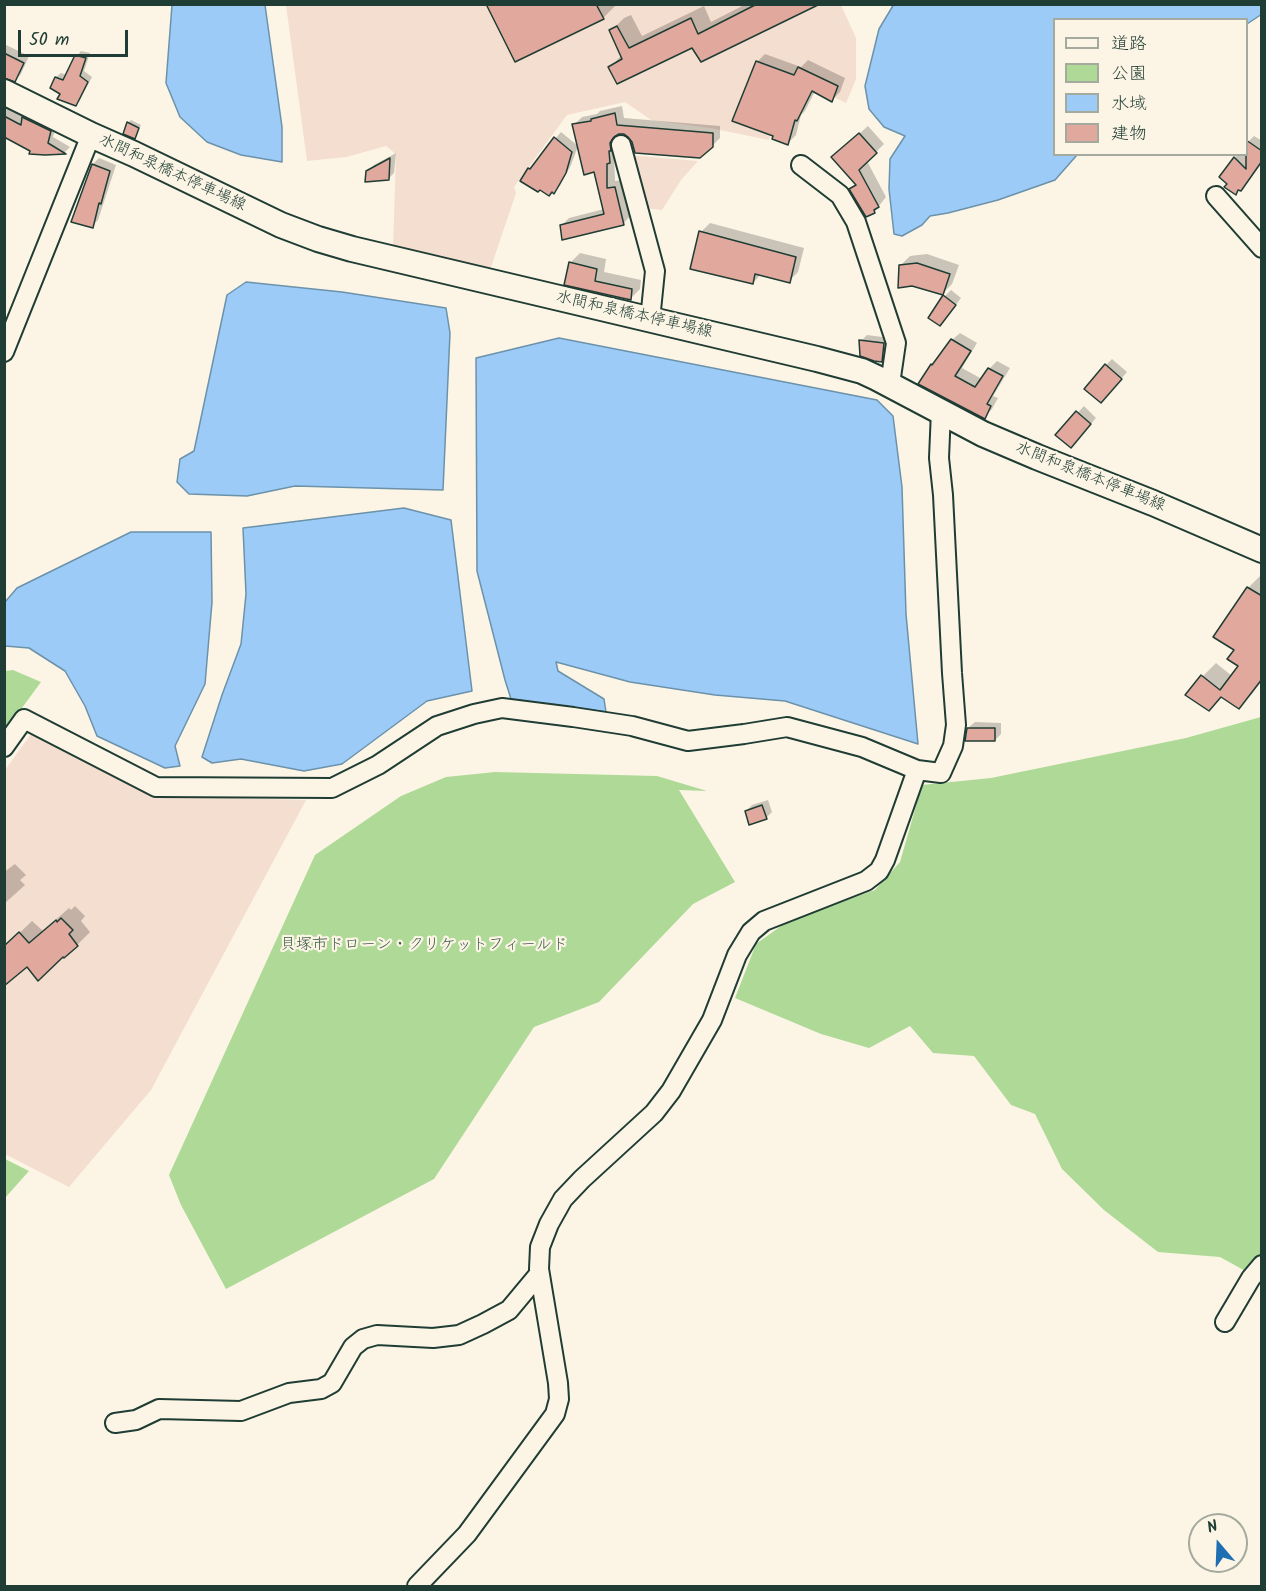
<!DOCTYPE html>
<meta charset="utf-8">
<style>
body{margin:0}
#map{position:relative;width:1266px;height:1591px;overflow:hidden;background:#fcf5e5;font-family:Kalam,"Klee One",sans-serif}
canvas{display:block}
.frame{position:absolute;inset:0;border:6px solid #1f3d34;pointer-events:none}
.legend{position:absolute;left:1053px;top:18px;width:195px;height:138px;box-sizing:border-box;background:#fcf5e5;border:2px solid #a4ab9e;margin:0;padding:8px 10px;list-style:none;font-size:18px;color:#1f3d34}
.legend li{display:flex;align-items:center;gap:12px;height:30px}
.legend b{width:30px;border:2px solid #a4ab9e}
.north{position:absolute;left:1188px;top:1513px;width:60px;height:60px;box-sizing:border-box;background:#fcf5e5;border:2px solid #a4ab9e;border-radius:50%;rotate:341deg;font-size:16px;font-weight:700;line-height:24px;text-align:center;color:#1f3d34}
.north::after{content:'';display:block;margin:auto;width:21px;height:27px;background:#1f6fb2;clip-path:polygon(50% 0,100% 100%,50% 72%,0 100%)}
.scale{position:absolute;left:18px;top:30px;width:110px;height:27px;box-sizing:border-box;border:3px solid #1f3d34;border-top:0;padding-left:8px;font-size:18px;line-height:21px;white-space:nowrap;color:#1f3d34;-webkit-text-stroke:4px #fcf5e5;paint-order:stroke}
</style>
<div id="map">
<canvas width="1266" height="1591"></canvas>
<div class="frame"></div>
<ul class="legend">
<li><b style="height:8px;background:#fcf5e5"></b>道路</li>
<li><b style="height:16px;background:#aed997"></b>公園</li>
<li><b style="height:16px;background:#9dcbf8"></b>水域</li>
<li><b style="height:16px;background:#e1a89d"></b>建物</li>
</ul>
<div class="north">N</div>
<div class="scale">50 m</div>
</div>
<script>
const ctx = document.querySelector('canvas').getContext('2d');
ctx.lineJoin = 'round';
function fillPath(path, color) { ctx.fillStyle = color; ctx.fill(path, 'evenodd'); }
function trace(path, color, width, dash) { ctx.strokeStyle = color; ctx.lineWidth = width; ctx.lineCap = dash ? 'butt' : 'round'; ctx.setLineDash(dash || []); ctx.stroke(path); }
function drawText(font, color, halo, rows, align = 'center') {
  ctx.font = font + ' Kalam,"Klee One",sans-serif'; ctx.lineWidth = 4.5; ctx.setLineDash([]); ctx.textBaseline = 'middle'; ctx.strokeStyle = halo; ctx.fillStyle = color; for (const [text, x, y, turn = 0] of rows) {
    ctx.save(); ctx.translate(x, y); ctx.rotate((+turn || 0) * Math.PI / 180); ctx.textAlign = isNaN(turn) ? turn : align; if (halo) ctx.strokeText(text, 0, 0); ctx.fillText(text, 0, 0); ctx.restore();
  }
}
const built = new Path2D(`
 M 286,5 L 841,5 L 856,38 L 856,79 L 846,103 L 791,76 L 769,140 L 710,128 L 651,120 L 625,102 L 567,115 L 514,187 L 516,193 L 489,273 L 393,249 L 396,154 L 386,146 L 346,157 L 307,161 Z
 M 628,155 L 698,161 L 681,180 L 662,210 L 643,208 Z
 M 33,731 L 152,796 L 306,800 L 151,1090 L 69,1187 L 5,1154 L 5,770 Z`);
const green = new Path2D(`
 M 13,670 L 41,682 L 5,731 L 5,671 Z
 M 1261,717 L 1261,1284 L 1249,1273 L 1220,1257 L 1158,1252 L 1104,1210 L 1062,1169 L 1035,1114 L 1011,1105 L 974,1056 L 933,1053 L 910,1026 L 869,1048 L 821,1034 L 735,998 L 756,944 L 788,921 L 875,890 L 900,862 L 922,785 L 991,778 L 1186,738 Z
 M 495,772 L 657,776 L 707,791 L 679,790 L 735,882 L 693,904 L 599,1002 L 534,1027 L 434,1179 L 226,1289 L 181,1205 L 169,1175 L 315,855 L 401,796 L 446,777 Z
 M 5,1159 L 29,1171 L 5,1198 Z`);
const water = new Path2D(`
 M 894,4 L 1261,4 L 1262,14 L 1247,24 L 1246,20 L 1054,20 L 1054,154 L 1077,155 L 1055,180 L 998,200 L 948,213 L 930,216 L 922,225 L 902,236 L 894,234 L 889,189 L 890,159 L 905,136 L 884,127 L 869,109 L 865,86 L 879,29 Z
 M 172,5 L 265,5 L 282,127 L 282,162 L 241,155 L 207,142 L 180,117 L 166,83 Z
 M 246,282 L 342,292 L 446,308 L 450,333 L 443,490 L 295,486 L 247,496 L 189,494 L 177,482 L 180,459 L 194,451 L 227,295 Z
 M 559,338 L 877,400 L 893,416 L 902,487 L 906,614 L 918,744 L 785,701 L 715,695 L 630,682 L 556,662 L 558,671 L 604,699 L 606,712 L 511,699 L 505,680 L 477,571 L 476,358 Z
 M 404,508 L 451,520 L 472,691 L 427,701 L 342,764 L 304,771 L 241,759 L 212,763 L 202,757 L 222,695 L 241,644 L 246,594 L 243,528 Z
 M 131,532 L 211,532 L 212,602 L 205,684 L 175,746 L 180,766 L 165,768 L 97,736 L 85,706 L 65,671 L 29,648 L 5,646 L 5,602 L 17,588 Z`);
const shadow = new Path2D(`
 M 487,4 L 615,4 L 616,5 L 603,18 Z
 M 746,4 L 817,4 L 693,46 L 610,67 L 622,55 L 611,31 L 624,18 L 631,15 L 642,36 L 704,6 L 711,22 Z
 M 4,44 L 29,56 L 21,74 L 15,80 L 4,77 Z
 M 81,51 L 90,53 L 84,71 L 92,77 L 80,100 L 76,105 L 62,94 L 56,77 L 61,73 L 67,75 L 77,56 Z
 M 765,54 L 801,67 L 808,60 L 845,78 L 840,92 L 832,100 L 815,91 L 805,111 L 801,115 L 796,135 L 788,143 L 774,135 L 757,62 Z
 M 4,104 L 56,125 L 53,137 L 70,147 L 65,152 L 45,154 L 32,150 L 4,136 Z
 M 622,106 L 624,118 L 720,126 L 720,138 L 712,146 L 631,136 L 624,133 L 617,133 L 617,154 L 614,157 L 615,181 L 623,180 L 630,216 L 623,224 L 561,226 L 569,218 L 604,209 L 595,170 L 574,125 L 582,117 L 597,114 L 600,111 Z
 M 131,120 L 141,125 L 134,137 L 128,123 Z
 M 868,126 L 884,144 L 867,161 L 886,197 L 874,212 L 851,189 L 857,184 L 841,150 Z
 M 561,132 L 578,146 L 571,165 L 560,186 L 554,192 L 529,169 Z
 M 1254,136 L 1262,141 L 1262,163 L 1247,183 L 1235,193 L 1230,183 L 1221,177 L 1238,154 L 1246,154 L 1246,144 Z
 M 396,153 L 394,173 L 388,179 L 367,172 L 374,165 Z
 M 99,158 L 116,165 L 98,220 L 92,226 L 93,164 Z
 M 710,223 L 804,248 L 798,272 L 789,281 L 761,274 L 753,283 L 701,232 Z
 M 580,253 L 606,259 L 604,272 L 641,280 L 640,289 L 630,299 L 566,283 L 570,263 Z
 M 927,254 L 959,265 L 952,284 L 943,293 L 912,284 L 900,266 L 910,256 Z
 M 951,290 L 961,298 L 946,318 L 930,317 L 945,296 Z
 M 960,333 L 977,343 L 962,368 L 982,379 L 989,369 L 997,361 L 1010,368 L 993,396 L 998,398 L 992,409 L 984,417 L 920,383 L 952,340 Z
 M 867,335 L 890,338 L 887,354 L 881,360 L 861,341 Z
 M 1112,359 L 1127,372 L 1107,395 L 1106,365 Z
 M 1084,406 L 1096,418 L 1077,440 L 1057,435 Z
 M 1261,575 L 1262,681 L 1252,694 L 1239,707 L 1222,696 L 1209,709 L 1203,676 L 1216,663 L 1232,676 L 1241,665 L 1237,649 L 1248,588 Z
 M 975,722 L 1001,723 L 1001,734 L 995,740 L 968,728 Z
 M 768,800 L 772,812 L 766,818 L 746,811 L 752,805 Z
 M 15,864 L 26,875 L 20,880 L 25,885 L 4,904 L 4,872 Z
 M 75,906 L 85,916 L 81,921 L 90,932 L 77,945 L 27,965 L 4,948 L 32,921 L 43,931 L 69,908 L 71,910 Z`);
const building = new Path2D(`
 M 486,4 L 596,4 L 604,19 L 515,62 Z
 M 757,4 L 820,4 L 701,62 L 692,48 L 617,84 L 608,67 L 622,59 L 609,30 L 617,26 L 629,48 L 691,18 L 698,34 Z
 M 4,53 L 24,63 L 15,82 L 4,78 Z
 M 75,55 L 86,58 L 80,76 L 88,82 L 76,106 L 57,99 L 60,94 L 50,88 L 55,77 L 63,80 Z
 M 756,61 L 794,75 L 798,67 L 838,86 L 832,102 L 812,91 L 797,121 L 795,120 L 788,145 L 772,139 L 773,136 L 732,121 Z
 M 615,113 L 617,125 L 713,133 L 713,147 L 700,158 L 635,153 L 632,142 L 628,137 L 624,134 L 619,134 L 614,137 L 610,143 L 611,151 L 609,151 L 610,163 L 607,164 L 607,188 L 615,187 L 624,225 L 562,240 L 560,225 L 604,214 L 594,172 L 584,175 L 572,124 L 591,121 L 591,119 Z
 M 4,116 L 21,125 L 22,117 L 51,131 L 48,143 L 66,154 L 45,155 L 29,154 L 30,151 L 4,137 Z
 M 127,122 L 139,128 L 135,139 L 123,134 Z
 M 859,133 L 877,153 L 859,170 L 879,207 L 874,210 L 875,213 L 866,217 L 849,189 L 856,185 L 831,157 Z
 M 554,137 L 572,152 L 566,173 L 554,194 L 552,192 L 549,196 L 540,190 L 538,192 L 520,181 L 528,168 L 530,169 Z
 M 1246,140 L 1262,151 L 1262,161 L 1241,191 L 1238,190 L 1236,195 L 1224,187 L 1227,184 L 1219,177 L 1234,157 L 1246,169 Z
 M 390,158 L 389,180 L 365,182 L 366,171 Z
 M 92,164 L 110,171 L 101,204 L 99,203 L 93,228 L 71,222 Z
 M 699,231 L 796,257 L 790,283 L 755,274 L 753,284 L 690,269 Z
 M 569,262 L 597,269 L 595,281 L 632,289 L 631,300 L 564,285 Z
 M 917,263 L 950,274 L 943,295 L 912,286 L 898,288 L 899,265 Z
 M 943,295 L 956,305 L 940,326 L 928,318 Z
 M 951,339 L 971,351 L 955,376 L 975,387 L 988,368 L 1003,376 L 987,404 L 991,406 L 985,419 L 918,384 L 931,364 L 932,365 Z
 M 859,340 L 884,343 L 882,362 L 874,361 L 860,356 Z
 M 1105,364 L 1122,379 L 1101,403 L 1084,389 Z
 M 1076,411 L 1091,424 L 1071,448 L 1055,435 Z
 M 1247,587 L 1262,596 L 1262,679 L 1239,709 L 1221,697 L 1209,711 L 1185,695 L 1201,675 L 1220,690 L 1238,666 L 1227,659 L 1234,650 L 1213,637 Z
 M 967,728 L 995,728 L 995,741 L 965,741 Z
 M 762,805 L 767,819 L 749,825 L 745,811 Z
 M 61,918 L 73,930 L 69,934 L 78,946 L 64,958 L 63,957 L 38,981 L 27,967 L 4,986 L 4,946 L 19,932 L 29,943 L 56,920 L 57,922 Z`);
const minor = new Path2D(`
 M 621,145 L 655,271 L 650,320
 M 801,165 L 840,195 L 856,222 L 896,343 L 890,384
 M 1216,196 L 1262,248
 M 4,352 L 91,135
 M 4,747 L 24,719 L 156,787 L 332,788 L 378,765 L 437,726 L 474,714 L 502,708 L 573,717 L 632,726 L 688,741 L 744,734 L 787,727 L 862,747 L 917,770 L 941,773 L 953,746 L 956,725 L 952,673 L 943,495 L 939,458 L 941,411
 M 1225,1322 L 1251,1278 L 1262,1265
 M 115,1423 L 136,1420 L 159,1409 L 241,1411 L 289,1393 L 321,1389 L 332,1383 L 353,1347 L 363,1339 L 377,1335 L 433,1338 L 459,1335 L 483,1324 L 509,1310 L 539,1274
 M 417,1586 L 467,1534 L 555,1414 L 559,1399 L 558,1383 L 539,1269 L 540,1247 L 549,1224 L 563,1199 L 582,1179 L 654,1113 L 671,1091 L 712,1020 L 737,955 L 751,932 L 764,921 L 866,881 L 879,871 L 885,860 L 917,770`);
const major = new Path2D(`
 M 4,92 L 91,135 L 134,154 L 281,225 L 318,239 L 352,249 L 817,359 L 862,371 L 877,378 L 983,434 L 1037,457 L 1153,503 L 1262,550`);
const streetNames = [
 ["水間和泉橋本停車場線",172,174,25],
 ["水間和泉橋本停車場線",634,316,13],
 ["水間和泉橋本停車場線",1090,478,22]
];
const parkNames = [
 ["貝塚市ドローン・クリケットフィールド",424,946]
];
fillPath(built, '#f4decf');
fillPath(green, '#aed997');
fillPath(water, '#9dcbf8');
trace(water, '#6b92aa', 1.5);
fillPath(shadow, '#0003');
fillPath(building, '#e1a89d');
trace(building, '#1f3d34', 1.5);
trace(minor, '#1f3d34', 22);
trace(major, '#1f3d34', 28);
trace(minor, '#fcf5e5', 18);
trace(major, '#fcf5e5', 24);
drawText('16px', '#1f3d34', '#fcf5e5', streetNames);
drawText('16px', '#3c5c48', '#fcf5e5', parkNames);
</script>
